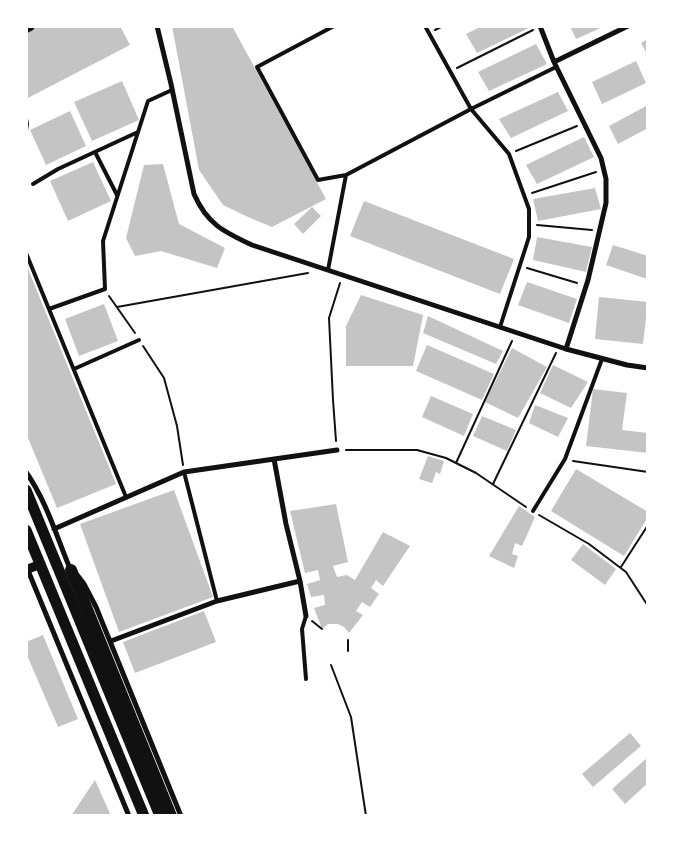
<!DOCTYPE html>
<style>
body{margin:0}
#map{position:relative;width:674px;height:842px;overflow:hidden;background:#fff;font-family:"PT Sans",sans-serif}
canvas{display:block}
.frame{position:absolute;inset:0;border:28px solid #fff;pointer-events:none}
</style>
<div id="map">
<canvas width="674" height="842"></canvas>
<div class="frame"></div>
</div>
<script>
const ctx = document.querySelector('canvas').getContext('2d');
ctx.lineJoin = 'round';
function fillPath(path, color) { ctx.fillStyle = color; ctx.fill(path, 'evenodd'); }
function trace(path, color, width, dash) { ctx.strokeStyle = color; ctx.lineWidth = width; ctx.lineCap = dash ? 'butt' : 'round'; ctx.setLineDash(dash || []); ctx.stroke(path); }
const building = new Path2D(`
 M 26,26 L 120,26 L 130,45 L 26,99 Z
 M 172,26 L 232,26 L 326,199 L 272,227 L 248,217 L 223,205 L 199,170 Z
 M 482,26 L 533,26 L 477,53 L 466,34 Z
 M 570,26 L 605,26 L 576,39 Z
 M 648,39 L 648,56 L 641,43 Z
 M 536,44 L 547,64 L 489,91 L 478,72 Z
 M 636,61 L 646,83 L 602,104 L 592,82 Z
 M 122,81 L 139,120 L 92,141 L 74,102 Z
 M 558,92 L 568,111 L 511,138 L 499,119 Z
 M 648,105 L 648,128 L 618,144 L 609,126 Z
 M 70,111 L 86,146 L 46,165 L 30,130 Z
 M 584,137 L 594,157 L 537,184 L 526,165 Z
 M 93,162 L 111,201 L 68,221 L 50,181 Z
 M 163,164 L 179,224 L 225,248 L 217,268 L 161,251 L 135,256 L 126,238 L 144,165 Z
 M 595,188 L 601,209 L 538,221 L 533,199 Z
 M 364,201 L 514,259 L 500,294 L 350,236 Z
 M 312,207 L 321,216 L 303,234 L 294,224 Z
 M 537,237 L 592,247 L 586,272 L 533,260 Z
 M 613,245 L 648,256 L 647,279 L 606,265 Z
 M 26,264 L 116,484 L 57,508 L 26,433 Z
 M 527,282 L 577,299 L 569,323 L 518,305 Z
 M 361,295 L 423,315 L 413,366 L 346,366 L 346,326 Z
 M 599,297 L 648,302 L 643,344 L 595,339 Z
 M 104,304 L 118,341 L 79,356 L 65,319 Z
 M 428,316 L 503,351 L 496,364 L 423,333 Z
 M 427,345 L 494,374 L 482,400 L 416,371 Z
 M 512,348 L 547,367 L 518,418 L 485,402 Z
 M 553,365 L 588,382 L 571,408 L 540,393 Z
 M 593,389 L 627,393 L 622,430 L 648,433 L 648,453 L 586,446 Z
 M 431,396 L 473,414 L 464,436 L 422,417 Z
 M 535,405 L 568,418 L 558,437 L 529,423 Z
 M 482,416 L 516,430 L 507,451 L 473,436 Z
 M 428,456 L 444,461 L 440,474 L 436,472 L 432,483 L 419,479 Z
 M 576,469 L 648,512 L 648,517 L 624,556 L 551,511 Z
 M 174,490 L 213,597 L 119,632 L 80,524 Z
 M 336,504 L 348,562 L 333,566 L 337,577 L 347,575 L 355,580 L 383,532 L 410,546 L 383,586 L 376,580 L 371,588 L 379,594 L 370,607 L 362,602 L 356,611 L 363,615 L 349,633 L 344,627 L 338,624 L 328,624 L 322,629 L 314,608 L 325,605 L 324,595 L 311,597 L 307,584 L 320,580 L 318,570 L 305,573 L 290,511 Z
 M 519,506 L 535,517 L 522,546 L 515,543 L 512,554 L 518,556 L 514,568 L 489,556 Z
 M 583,544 L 616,569 L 605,585 L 571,560 Z
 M 204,611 L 216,642 L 135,673 L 123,642 Z
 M 43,635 L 78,719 L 58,727 L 26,653 L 26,642 Z
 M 630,733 L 641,746 L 593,787 L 582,774 Z
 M 648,757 L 648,783 L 625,804 L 612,789 Z
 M 95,780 L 111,816 L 71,816 Z`);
const path = new Path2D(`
 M 435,30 L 443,26
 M 457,68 L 533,30
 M 26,113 L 28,124 L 26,137
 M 516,151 L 577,126
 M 532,193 L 596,172
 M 537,225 L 592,230
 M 527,268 L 577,283
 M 109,296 L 135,333
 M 117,307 L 308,273
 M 143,346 L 164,378 L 177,426 L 183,465
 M 336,441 L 333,400 L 329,318 L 340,283
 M 346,450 L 417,450 L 446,458 L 476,473 L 526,507
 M 573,461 L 648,472
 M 456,463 L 512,341
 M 493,484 L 556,353
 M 539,515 L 589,544 L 626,572 L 648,606
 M 621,567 L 648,525
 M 312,621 L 322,629
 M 348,651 L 348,640
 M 331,665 L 351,717 L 366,816`);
const service = new Path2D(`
 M 334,26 L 257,67 L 318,180 L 346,175 L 471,109 L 556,67
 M 425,26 L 471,109 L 509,154 L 529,209 L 529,237 L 500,327
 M 95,152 L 117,195
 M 33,184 L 58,169 L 138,132
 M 26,253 L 126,497
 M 328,270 L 346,175
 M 49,309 L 105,289 L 103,241 L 148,101 L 172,90
 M 74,369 L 139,340
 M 184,472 L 217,601
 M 533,511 L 565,459 L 602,359
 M 306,616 L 302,629 L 306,679`);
const minor = new Path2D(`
 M 157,26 L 171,84 L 194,194 C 207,224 224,232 252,245 L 566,349 L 627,365 L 648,368
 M 540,26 L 554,62 L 601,158 L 606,179 L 606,203 L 588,280 L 566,349
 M 554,62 L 628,26
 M 274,459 L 286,524 L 300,581 L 306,616
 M 26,472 C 47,502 57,538 71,571
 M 54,529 L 184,472 L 337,450
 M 27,568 L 129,816
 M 78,576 L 84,584 L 96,607 L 181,816
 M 111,641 L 217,601 L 300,581`);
const tertiary = new Path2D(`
 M 26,571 L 28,569 L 41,564`);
const secondary = new Path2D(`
 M 26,28 L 30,26`);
const primary = new Path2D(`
 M 26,490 L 160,816
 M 26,530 L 144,816`);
const trunk = new Path2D(`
 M 71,570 L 171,816`);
fillPath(building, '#c4c4c4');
trace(path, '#111', 2);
trace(service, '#111', 4);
trace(minor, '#111', 5);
trace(tertiary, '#111', 9);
trace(secondary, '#111', 10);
trace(primary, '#111', 11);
trace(trunk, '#111', 12);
</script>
